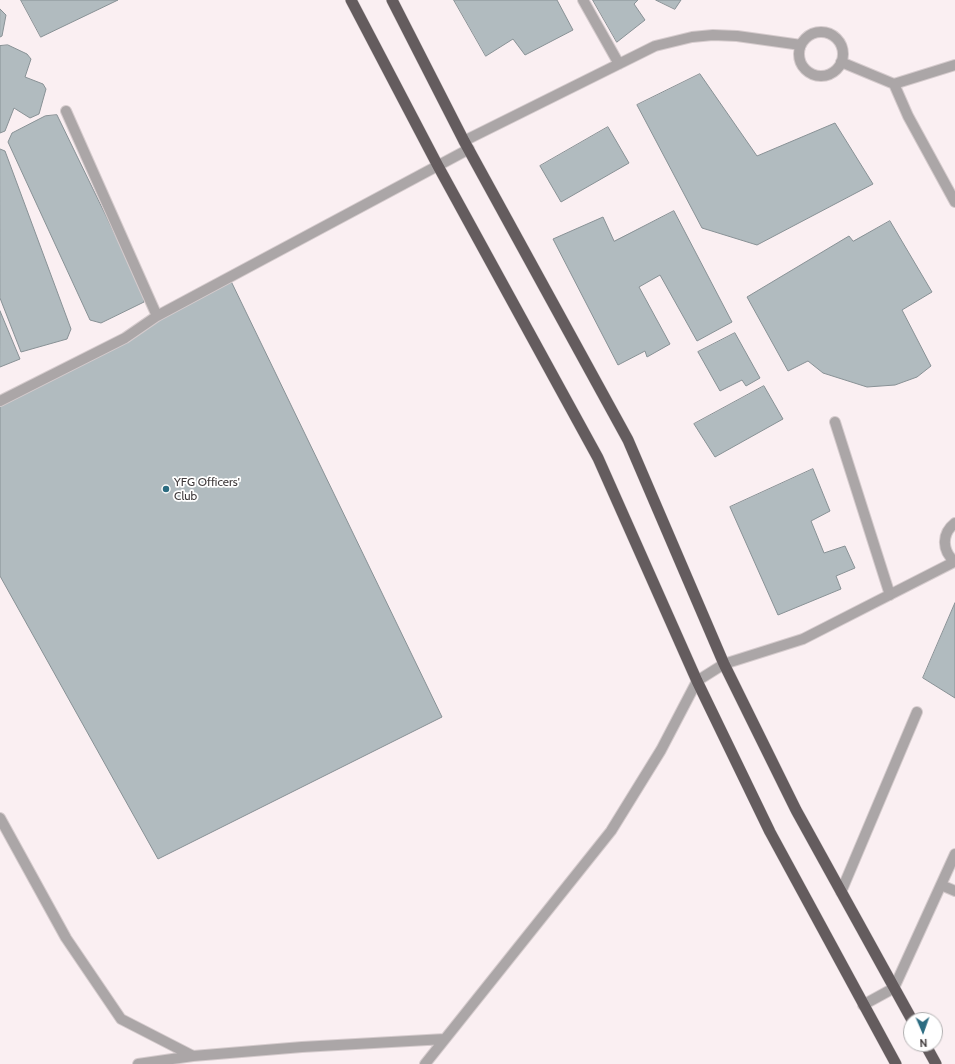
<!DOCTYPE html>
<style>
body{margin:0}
#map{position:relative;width:955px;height:1064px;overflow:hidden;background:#faeff2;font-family:Cabin,sans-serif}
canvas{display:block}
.north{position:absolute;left:903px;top:1012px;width:40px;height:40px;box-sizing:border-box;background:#fff;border:1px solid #b2b0b1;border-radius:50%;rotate:178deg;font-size:11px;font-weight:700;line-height:16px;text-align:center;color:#3f3a3b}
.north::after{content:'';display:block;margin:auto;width:14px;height:18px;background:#2c6c81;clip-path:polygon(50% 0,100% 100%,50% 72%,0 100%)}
</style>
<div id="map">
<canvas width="955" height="1064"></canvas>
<div class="north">N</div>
</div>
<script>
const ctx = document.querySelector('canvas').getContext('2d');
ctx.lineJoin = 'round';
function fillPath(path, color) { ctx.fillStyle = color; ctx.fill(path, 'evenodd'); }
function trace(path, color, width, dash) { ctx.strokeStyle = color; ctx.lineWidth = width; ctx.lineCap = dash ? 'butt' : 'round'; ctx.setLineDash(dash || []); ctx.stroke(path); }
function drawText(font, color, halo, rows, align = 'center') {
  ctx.font = font + ' Cabin,sans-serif'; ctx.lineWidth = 3.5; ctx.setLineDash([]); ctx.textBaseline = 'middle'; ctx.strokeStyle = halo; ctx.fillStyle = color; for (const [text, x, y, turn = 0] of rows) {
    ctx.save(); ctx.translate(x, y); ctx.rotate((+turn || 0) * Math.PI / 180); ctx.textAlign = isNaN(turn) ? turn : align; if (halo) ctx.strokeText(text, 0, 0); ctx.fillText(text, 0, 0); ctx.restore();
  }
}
const building = new Path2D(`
 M 21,0 L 118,0 L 41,37 Z
 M 454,0 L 557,0 L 573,30 L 525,55 L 513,39 L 486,56 Z
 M 593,0 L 638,0 L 634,4 L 645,20 L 617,42 Z
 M 656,0 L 681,0 L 675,9 Z
 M 0,9 L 6,15 L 2,36 L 0,37 Z
 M 8,45 L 27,54 L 31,59 L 25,77 L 43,84 L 46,89 L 39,114 L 30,118 L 14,108 L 5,131 L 0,133 L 0,46 Z
 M 700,74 L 757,156 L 835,123 L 873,184 L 757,245 L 702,228 L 637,105 Z
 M 57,115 L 144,294 L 144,302 L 101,323 L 90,320 L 8,142 L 12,133 L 45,116 Z
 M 608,127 L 629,163 L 561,202 L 540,166 Z
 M 0,149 L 5,151 L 71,329 L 67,339 L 21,352 L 0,298 Z
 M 674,211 L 732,322 L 697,341 L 660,275 L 639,287 L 670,344 L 647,357 L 645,351 L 618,365 L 553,239 L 603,217 L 614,241 Z
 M 890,221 L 932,292 L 902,310 L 931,366 L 917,377 L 895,385 L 867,387 L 823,373 L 808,361 L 788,371 L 747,297 L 849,236 L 853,241 Z
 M 229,277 L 442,717 L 158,859 L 0,576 L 0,402 Z
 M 0,311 L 20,359 L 0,367 Z
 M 735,333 L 760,378 L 746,386 L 742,380 L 720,391 L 698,352 Z
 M 764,386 L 783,419 L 715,457 L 694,424 Z
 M 813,469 L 830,511 L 811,521 L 824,553 L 845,546 L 855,568 L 836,576 L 841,589 L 778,615 L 730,507 Z
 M 955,603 L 955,698 L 923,678 Z`);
const service = new Path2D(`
 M 583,0 L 619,64
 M799 54a22 22 0 1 1 44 0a22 22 0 1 1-44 0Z
 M 841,62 L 894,84 L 955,65
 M 894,84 L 908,116 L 955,202
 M 464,141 L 655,46 L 692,37 L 713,35 L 737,36 L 801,45
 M 835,422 L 890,595
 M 955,523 C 941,534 942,551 955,562
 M 0,818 L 66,938 L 121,1019 L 193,1056 L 302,1047 L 445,1039
 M 138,1064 L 193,1056
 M 425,1064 L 611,831 L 661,750 L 697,681 L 724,664 L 803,639 L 954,562`);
const minor = new Path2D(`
 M 66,111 L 157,316
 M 0,401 L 125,338 L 157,316 L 469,149
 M 941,885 L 955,891
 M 841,892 L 917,712
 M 863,1005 L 894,988 L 955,854`);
const trunk = new Path2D(`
 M 351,0 L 438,166 L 598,458 L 697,681 L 770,832 L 896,1064
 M 392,0 L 464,141 L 628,440 L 724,664 L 796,810 L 912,1020
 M 925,1044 L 936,1064`);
const markers = [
 [166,489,4,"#2c6c81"]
];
const poiNames = [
 ["YFG Officers'",174,482],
 ["Club",174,496]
];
fillPath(building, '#b1bbbf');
trace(building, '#889195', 1);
trace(service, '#d5cbcd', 12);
trace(minor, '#d5cbcd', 12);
trace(trunk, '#d5cbcd', 12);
trace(service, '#aba6a7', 10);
trace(minor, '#aba6a7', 10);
trace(trunk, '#645c5e', 11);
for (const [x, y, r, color] of markers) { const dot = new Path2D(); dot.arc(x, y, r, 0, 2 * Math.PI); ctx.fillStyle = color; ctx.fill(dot); trace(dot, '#fff', 1.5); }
drawText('12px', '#3f3a3b', '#fff', poiNames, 'left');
</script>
